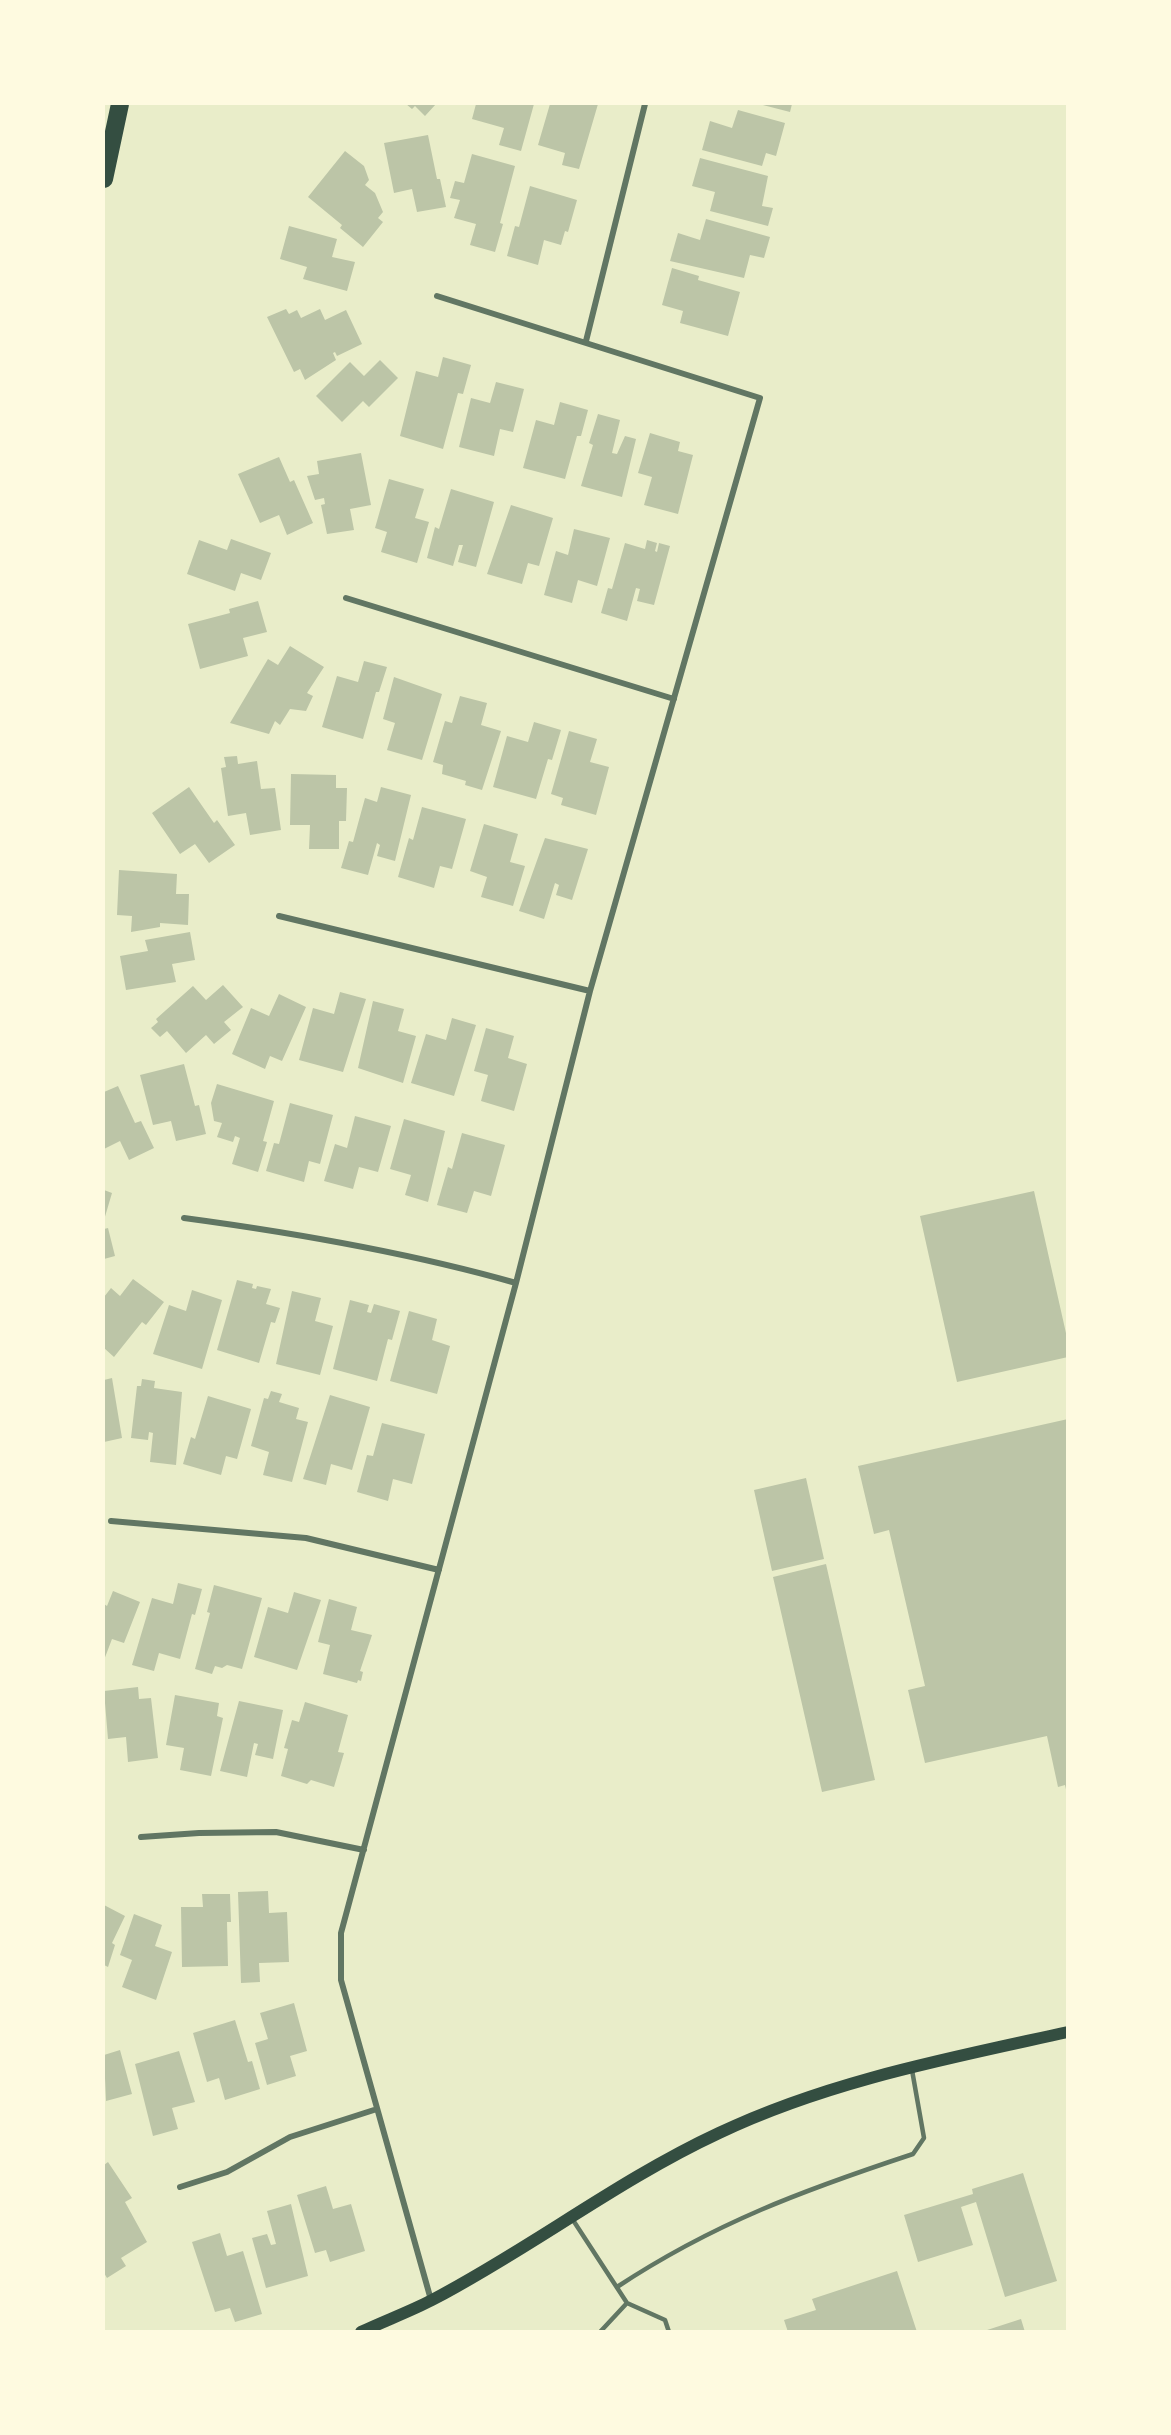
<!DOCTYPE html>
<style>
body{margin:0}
#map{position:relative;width:1171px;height:2435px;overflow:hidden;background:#e9edc9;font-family:Helvetica,sans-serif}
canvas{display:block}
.frame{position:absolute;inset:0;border:105px solid #fefae0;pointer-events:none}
</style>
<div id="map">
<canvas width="1171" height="2435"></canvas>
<div class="frame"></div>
</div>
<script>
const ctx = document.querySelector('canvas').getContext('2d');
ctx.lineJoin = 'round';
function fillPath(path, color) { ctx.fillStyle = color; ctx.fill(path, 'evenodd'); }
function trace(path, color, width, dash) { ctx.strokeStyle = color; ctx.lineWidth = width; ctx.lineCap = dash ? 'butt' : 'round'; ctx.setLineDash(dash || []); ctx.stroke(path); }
const building = new Path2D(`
 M 406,104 L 436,104 L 425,116 L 415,106 L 412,109 Z
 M 476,104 L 534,104 L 521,151 L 499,145 L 504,128 L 472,119 Z
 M 550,104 L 598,104 L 579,169 L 562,165 L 565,153 L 538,145 Z
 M 759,104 L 792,104 L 790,112 Z
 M 738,110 L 785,123 L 776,156 L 766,153 L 762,166 L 702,150 L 710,121 L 732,128 Z
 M 428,135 L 437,179 L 440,179 L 446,207 L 417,212 L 412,189 L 394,193 L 384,143 Z
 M 345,151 L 364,166 L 369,180 L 365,185 L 375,193 L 383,212 L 378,218 L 383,222 L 363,247 L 340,228 L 342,225 L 308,197 Z
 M 472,154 L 515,166 L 500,223 L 503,224 L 495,252 L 470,245 L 476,224 L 454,218 L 460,200 L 450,198 L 455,181 L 464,183 Z
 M 700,158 L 768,176 L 762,206 L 773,208 L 768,226 L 710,211 L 715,192 L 692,186 Z
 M 530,186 L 577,200 L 568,232 L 565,231 L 561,245 L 544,240 L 538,265 L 507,256 L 515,226 L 519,227 Z
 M 706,219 L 770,237 L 764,258 L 750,255 L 744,278 L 670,261 L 678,233 L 700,240 Z
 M 289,226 L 337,239 L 332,257 L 355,262 L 347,291 L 303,279 L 307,267 L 280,259 Z
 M 672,268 L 699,276 L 698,280 L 740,292 L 728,336 L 680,323 L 683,311 L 662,305 Z
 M 286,309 L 289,314 L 297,310 L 301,318 L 320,309 L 325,320 L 346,310 L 362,344 L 337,356 L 335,352 L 333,353 L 336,360 L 305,380 L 300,369 L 294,372 L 267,317 Z
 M 443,357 L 471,365 L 463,394 L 458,393 L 443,449 L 400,436 L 416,371 L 438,377 Z
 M 380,360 L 398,378 L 369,407 L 363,401 L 342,422 L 316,396 L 350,362 L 364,376 Z
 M 496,382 L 524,389 L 513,432 L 500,429 L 494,456 L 459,447 L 471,398 L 490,403 Z
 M 560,402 L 588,410 L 581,436 L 577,436 L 565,479 L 523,468 L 536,420 L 554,425 Z
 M 598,414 L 620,420 L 612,453 L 617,454 L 625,436 L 636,439 L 622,497 L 581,486 L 593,445 L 589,443 Z
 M 650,433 L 680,442 L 678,451 L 693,455 L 678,514 L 644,505 L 652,477 L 638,473 Z
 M 361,453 L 371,505 L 350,509 L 354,530 L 327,534 L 321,505 L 325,504 L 324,498 L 315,500 L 307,476 L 319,474 L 317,461 Z
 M 279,457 L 290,482 L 294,480 L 313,523 L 287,535 L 279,515 L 260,523 L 238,474 Z
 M 389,479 L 424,489 L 415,518 L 429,522 L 417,563 L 381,552 L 387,532 L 375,528 Z
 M 451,489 L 494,502 L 476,567 L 458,562 L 463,545 L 459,545 L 453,566 L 427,558 L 435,527 L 439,529 Z
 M 511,505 L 553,518 L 539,566 L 528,563 L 522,584 L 487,574 Z
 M 574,529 L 610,538 L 597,586 L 578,580 L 572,603 L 544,595 L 556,551 L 568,555 Z
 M 231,539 L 271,553 L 261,580 L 241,573 L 235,591 L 187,574 L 199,540 L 227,550 Z
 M 647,540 L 657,543 L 655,551 L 657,552 L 659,543 L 670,546 L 654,605 L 637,601 L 640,589 L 636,588 L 627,621 L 601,613 L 608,588 L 612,589 L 625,543 L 645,549 Z
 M 258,601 L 267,632 L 243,638 L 248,656 L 200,669 L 188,624 L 230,613 L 229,609 Z
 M 290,646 L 324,667 L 307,693 L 313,696 L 306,711 L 290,709 L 280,725 L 275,721 L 269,734 L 230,723 L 268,659 L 278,665 Z
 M 364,661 L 387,667 L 379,692 L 376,692 L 363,739 L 322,727 L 337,676 L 358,682 Z
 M 394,677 L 442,694 L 422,760 L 387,750 L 395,723 L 383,719 Z
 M 460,696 L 487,703 L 481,725 L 501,731 L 482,790 L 465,785 L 466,781 L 442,774 L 443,765 L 433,762 L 445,721 L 452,723 Z
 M 534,722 L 561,730 L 552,760 L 548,759 L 536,799 L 493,787 L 507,736 L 528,742 Z
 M 569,731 L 597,739 L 590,762 L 609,767 L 596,815 L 561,805 L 563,798 L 551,794 Z
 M 237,756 L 238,764 L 257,761 L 261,789 L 275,788 L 281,830 L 250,835 L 246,813 L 228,816 L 221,768 L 226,767 L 224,757 Z
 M 291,774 L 336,775 L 336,788 L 347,788 L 346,821 L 339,821 L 339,849 L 309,849 L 310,825 L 290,825 Z
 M 189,787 L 214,823 L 217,820 L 235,845 L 209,863 L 195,844 L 180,854 L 152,813 Z
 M 381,787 L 411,795 L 395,861 L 377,856 L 380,845 L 377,843 L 368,875 L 341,868 L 349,841 L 353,842 L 365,798 L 377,802 Z
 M 422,807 L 466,819 L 452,869 L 440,866 L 434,888 L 398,877 L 409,838 L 413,840 Z
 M 484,824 L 518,834 L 510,862 L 525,866 L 513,906 L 481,897 L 487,877 L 470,871 Z
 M 545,838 L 588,849 L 572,900 L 556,895 L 559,885 L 555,883 L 544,919 L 519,911 Z
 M 119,870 L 177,874 L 176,894 L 189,894 L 188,925 L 160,923 L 160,927 L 131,932 L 132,916 L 117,915 Z
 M 190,932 L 195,960 L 172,964 L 176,982 L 126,990 L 120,956 L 148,951 L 145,940 Z
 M 223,985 L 243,1007 L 224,1022 L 231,1030 L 214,1044 L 206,1035 L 186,1053 L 167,1031 L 160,1037 L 151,1028 L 158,1022 L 156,1019 L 193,986 L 206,1000 Z
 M 340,992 L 366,999 L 343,1072 L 299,1060 L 313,1008 L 334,1014 Z
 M 279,994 L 306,1007 L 282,1061 L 270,1056 L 265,1069 L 232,1054 L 251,1008 L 269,1016 Z
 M 373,1001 L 404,1009 L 398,1031 L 416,1036 L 403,1083 L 358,1068 Z
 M 452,1018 L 476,1025 L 454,1096 L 411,1083 L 426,1034 L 446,1040 Z
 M 486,1028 L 514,1036 L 508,1058 L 527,1064 L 514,1111 L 481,1101 L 488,1075 L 474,1071 Z
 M 184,1064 L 195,1106 L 199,1105 L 206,1134 L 176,1141 L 171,1121 L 153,1125 L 140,1075 Z
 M 217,1084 L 274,1101 L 263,1141 L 267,1142 L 258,1172 L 232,1164 L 240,1138 L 235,1136 L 233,1142 L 217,1137 L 222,1123 L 214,1121 L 211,1103 Z
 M 118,1086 L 135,1123 L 141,1121 L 154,1148 L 129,1160 L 120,1141 L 104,1149 L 104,1092 Z
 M 290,1103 L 333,1115 L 320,1164 L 309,1161 L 304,1182 L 266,1171 L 274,1143 L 279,1144 Z
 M 355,1116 L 391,1126 L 378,1172 L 359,1167 L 353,1189 L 324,1181 L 335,1144 L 347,1148 Z
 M 404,1119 L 445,1131 L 428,1202 L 405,1195 L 411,1175 L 390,1169 Z
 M 462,1133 L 505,1145 L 491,1196 L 474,1191 L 467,1213 L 437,1205 L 448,1167 L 452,1169 Z
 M 104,1190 L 112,1193 L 104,1220 Z
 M 1034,1191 L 1068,1342 L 1068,1357 L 957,1382 L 920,1216 Z
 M 108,1228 L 115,1256 L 104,1259 L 104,1229 Z
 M 133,1279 L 164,1302 L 146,1325 L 142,1322 L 114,1357 L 104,1348 L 104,1297 L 111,1288 L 120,1296 Z
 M 237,1280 L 253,1284 L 252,1288 L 256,1289 L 257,1286 L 271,1289 L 266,1304 L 280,1308 L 275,1323 L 271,1322 L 259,1363 L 217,1350 Z
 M 192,1290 L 222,1300 L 202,1369 L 153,1354 L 169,1305 L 186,1311 Z
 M 292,1291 L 321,1298 L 315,1321 L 333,1326 L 320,1375 L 276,1364 Z
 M 350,1300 L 369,1305 L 367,1312 L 371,1313 L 374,1304 L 400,1311 L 392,1340 L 388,1339 L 377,1381 L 333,1369 Z
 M 409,1311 L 437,1319 L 432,1340 L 450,1346 L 437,1394 L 390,1381 Z
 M 112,1378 L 122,1438 L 104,1442 L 104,1380 Z
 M 142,1379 L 155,1381 L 154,1388 L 182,1392 L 176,1465 L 150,1462 L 153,1433 L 149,1432 L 148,1440 L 131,1438 L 137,1386 L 141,1386 Z
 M 271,1391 L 282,1394 L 279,1402 L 299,1408 L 296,1419 L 308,1422 L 292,1482 L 263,1475 L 269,1452 L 251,1446 L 264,1398 L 268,1399 Z
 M 330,1395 L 370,1407 L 352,1470 L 331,1464 L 326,1485 L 303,1479 Z
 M 208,1396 L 251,1409 L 237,1459 L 226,1456 L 221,1475 L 183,1464 L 191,1437 L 195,1439 Z
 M 1068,1419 L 1068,1794 L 1067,1794 L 1065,1785 L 1058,1787 L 1047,1736 L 925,1763 L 908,1690 L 925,1686 L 889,1530 L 874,1534 L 858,1466 Z
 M 382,1423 L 425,1434 L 412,1484 L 393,1479 L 388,1501 L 357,1492 L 367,1455 L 373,1456 Z
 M 806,1478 L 824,1559 L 772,1571 L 754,1490 Z
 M 826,1564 L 875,1780 L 822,1792 L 773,1577 Z
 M 178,1583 L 202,1589 L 195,1615 L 192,1614 L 180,1659 L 159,1653 L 154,1671 L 132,1665 L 152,1598 L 173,1604 Z
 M 214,1585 L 262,1598 L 242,1669 L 227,1665 L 222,1668 L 215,1666 L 212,1674 L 195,1669 L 210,1613 L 207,1612 Z
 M 113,1591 L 140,1602 L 124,1643 L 112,1639 L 104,1660 L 104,1604 L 107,1606 Z
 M 294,1592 L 321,1600 L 297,1670 L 254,1657 L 268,1607 L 288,1613 Z
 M 329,1599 L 357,1607 L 351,1630 L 372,1635 L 360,1671 L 363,1672 L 361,1681 L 358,1680 L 357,1683 L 323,1674 L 330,1645 L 318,1642 Z
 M 138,1687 L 139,1699 L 151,1698 L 158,1758 L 128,1762 L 126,1737 L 108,1739 L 104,1691 Z
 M 175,1695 L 219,1703 L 217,1716 L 223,1718 L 211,1776 L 180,1770 L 184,1748 L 166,1745 Z
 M 239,1701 L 283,1710 L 273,1759 L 255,1755 L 258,1744 L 254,1743 L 247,1777 L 220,1771 Z
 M 305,1702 L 348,1715 L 338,1752 L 344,1753 L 334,1787 L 311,1780 L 307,1784 L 281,1776 L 288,1749 L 284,1748 L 292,1720 L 299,1722 Z
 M 268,1891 L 269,1913 L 287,1912 L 289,1962 L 259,1963 L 260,1982 L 241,1983 L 238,1892 Z
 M 202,1894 L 230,1894 L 231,1922 L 227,1922 L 228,1966 L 182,1967 L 181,1907 L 203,1907 Z
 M 104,1905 L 125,1916 L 112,1943 L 115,1945 L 108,1967 L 104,1965 Z
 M 134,1914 L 162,1925 L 155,1946 L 172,1952 L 156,2000 L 122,1987 L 132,1960 L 120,1955 Z
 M 294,2003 L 307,2051 L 290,2056 L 296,2076 L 267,2085 L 255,2043 L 268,2039 L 260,2013 Z
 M 235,2020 L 248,2062 L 252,2061 L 260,2089 L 225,2100 L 219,2078 L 207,2082 L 193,2033 Z
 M 120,2050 L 132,2094 L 106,2101 L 104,2055 Z
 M 179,2051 L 195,2102 L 172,2108 L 178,2129 L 153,2136 L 135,2064 Z
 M 108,2162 L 132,2198 L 125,2202 L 147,2242 L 121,2258 L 126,2266 L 107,2278 L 104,2273 L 104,2165 Z
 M 1023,2173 L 1057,2281 L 1005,2297 L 976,2202 L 961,2207 L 973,2245 L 918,2262 L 904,2215 L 973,2194 L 972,2189 Z
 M 326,2186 L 333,2209 L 351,2204 L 365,2251 L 330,2262 L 326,2250 L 315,2253 L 297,2195 Z
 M 291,2204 L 308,2276 L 266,2288 L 252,2238 L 267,2234 L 271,2245 L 276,2244 L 267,2211 Z
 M 220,2233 L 227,2256 L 243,2251 L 262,2314 L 235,2322 L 230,2308 L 215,2312 L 192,2242 Z
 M 897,2271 L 917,2332 L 788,2332 L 784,2320 L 816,2310 L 812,2299 Z
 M 1021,2319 L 1025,2332 L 984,2332 L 984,2331 Z`);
const service = new Path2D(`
 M 571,2217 L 627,2303 L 665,2320 L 669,2332
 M 617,2287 C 714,2223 804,2190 913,2154 L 924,2138 L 912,2070
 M 600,2332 L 627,2303`);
const minor = new Path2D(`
 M 586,341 L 645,104
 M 346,598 L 674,699
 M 279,916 L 590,991
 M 184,1218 C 296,1233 407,1252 516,1283
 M 111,1521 L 306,1538 L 439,1570
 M 141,1837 L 199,1833 L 276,1832 L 364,1850
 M 180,2187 L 227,2172 L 290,2137 L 377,2109
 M 431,2300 L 341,1980 L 341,1933 L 516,1283 L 590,991 L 760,398 L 437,296`);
const secondary = new Path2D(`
 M 361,2332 C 384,2321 409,2312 432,2300 C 530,2249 618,2180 719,2133 C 828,2081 950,2058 1068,2032`);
const motorway = new Path2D(`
 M 104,179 L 120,104`);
fillPath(building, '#bcc5a7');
trace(service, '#617663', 4.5);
trace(minor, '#617663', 6);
trace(secondary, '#344e41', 12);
trace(motorway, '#344e41', 18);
</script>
